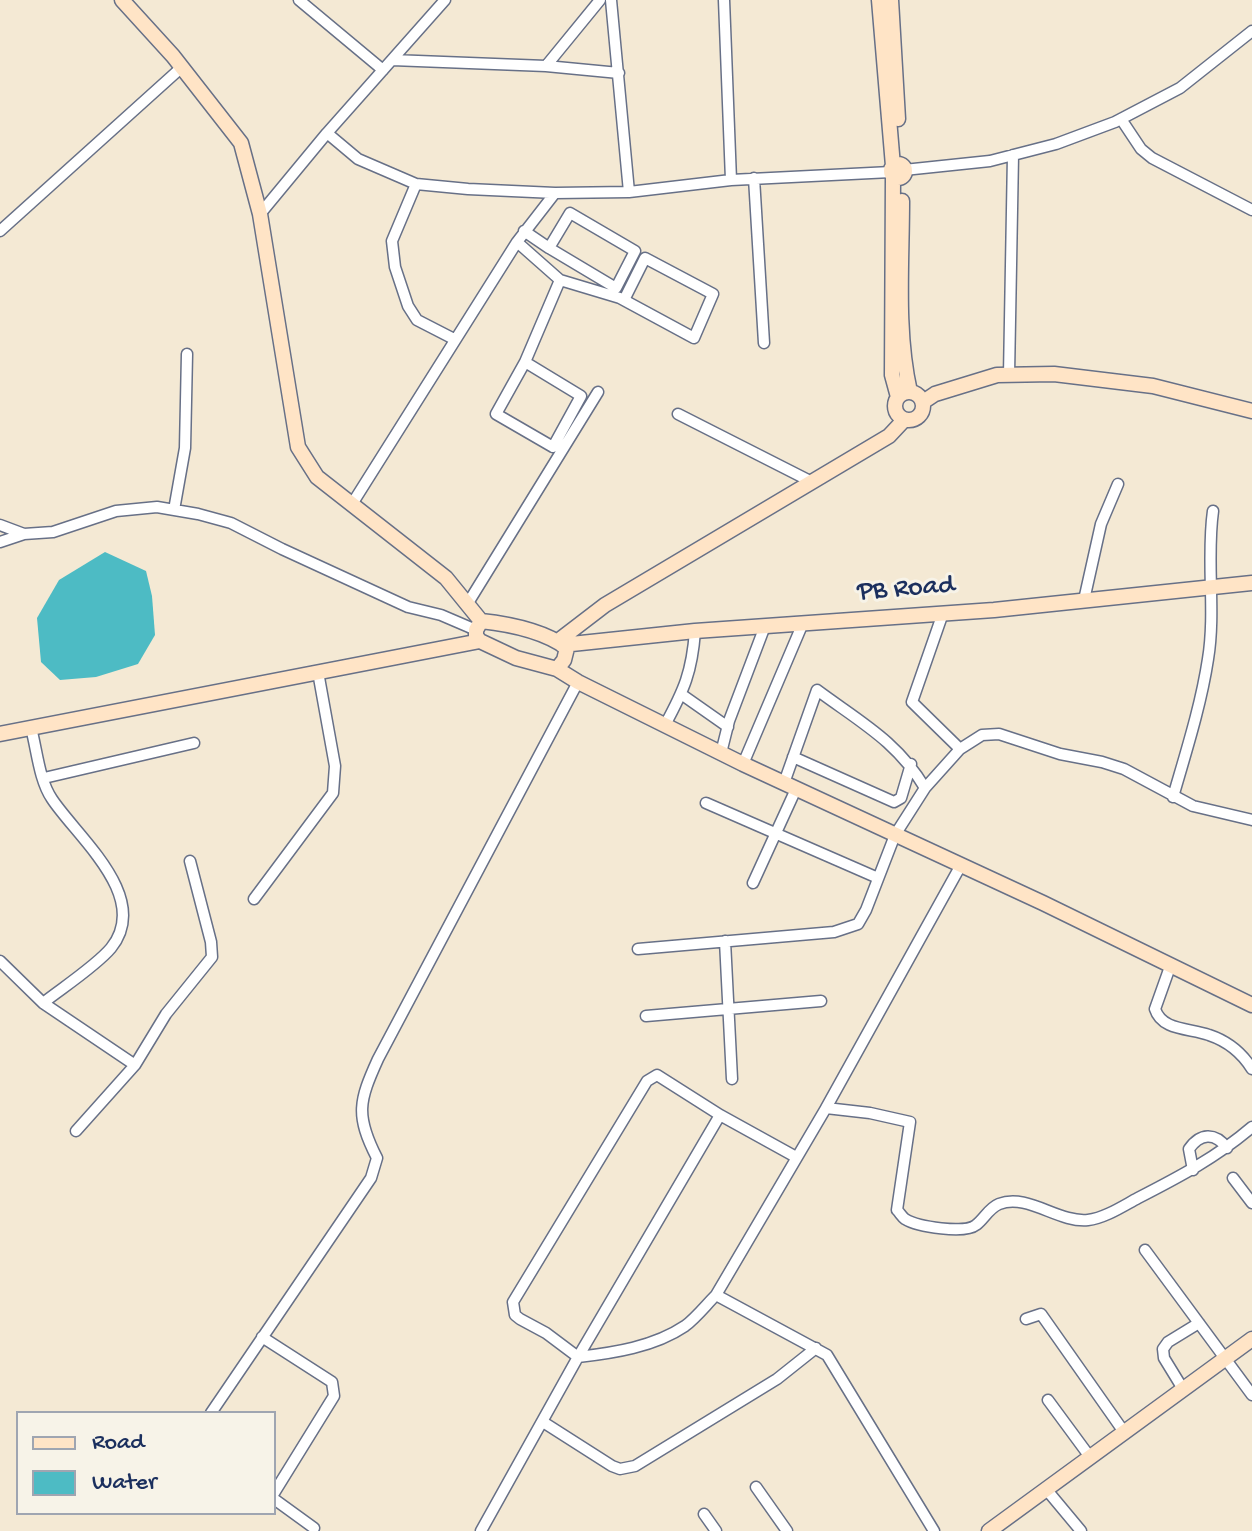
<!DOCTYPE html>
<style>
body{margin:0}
#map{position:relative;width:1252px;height:1531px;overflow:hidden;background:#f4e9d4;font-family:"Gochi Hand",sans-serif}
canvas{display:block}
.legend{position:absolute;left:16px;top:1411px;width:260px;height:104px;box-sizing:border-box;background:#f7f3e8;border:2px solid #9fa5b1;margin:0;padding:10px 14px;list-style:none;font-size:24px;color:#1b2f5e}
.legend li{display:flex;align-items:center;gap:16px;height:40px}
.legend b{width:40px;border:2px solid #9fa5b1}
</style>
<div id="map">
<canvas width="1252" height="1531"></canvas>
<ul class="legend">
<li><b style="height:10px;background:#ffe4c6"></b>Road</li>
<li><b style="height:22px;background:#4dbbc4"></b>Water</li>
</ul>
</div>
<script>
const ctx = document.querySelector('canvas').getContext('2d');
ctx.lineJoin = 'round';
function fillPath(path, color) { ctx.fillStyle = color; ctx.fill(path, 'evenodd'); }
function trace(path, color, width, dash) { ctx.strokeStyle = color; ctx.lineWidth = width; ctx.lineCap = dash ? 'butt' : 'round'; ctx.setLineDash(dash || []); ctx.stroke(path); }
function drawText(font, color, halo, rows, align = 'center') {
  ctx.font = font + ' "Gochi Hand",sans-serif'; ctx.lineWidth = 6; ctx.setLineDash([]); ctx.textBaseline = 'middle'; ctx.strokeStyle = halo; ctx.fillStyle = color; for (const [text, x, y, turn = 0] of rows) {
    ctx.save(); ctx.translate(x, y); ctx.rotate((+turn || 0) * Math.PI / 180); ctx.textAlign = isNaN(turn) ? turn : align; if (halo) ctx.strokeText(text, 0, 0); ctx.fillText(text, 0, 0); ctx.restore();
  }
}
const water = new Path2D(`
 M 105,552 L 146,571 L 152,596 L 155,635 L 138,664 L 96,677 L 60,680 L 41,662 L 37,618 L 59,580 Z`);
const street = new Path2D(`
 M 299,0 L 383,70
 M 611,0 L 629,192
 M 724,0 L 731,180
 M 392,60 L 546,66 L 619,73
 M 546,66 L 600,0
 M 1121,119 L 1141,149 L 1152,158 L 1252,210
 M 327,133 L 358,159 L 416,184 L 468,189 L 555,193 L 629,192 L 731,180 L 891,172
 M 904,170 L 990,161 L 1056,144 L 1115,122 L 1180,88 L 1252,31
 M 754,178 L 764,343
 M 416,184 L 392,241 L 395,267 L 408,306 L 417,320 L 454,339
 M 570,213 L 635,251 L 616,288 L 549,248 Z
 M 260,214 L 327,133 L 445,0
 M 0,231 L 182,67
 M 524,231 L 549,248
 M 517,242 L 560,280 L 525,362 L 581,396 L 553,447 L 496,414 L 525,362
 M 560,280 L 620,298 L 694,338 L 713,294 L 645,258 L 624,300
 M 1009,375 L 1013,155
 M 678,414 L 812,482
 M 352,504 L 517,242 L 555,193
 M 174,510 L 185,448 L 187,354
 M 0,525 L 24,534 L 53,532 L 116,511 L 157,507 L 198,514 L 231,523 L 282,549 L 408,607 L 441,615 L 476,630
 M 0,542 L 24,534
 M 1084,600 L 1101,524 L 1118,484
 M 468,603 L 598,392
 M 943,613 L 912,702 L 960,749
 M 681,694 L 728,727
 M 665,725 C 684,690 692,672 695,631
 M 31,728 C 37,750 39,780 52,799 C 77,837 152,897 111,948 C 96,966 62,988 43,1003
 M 721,753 L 729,721 L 765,626
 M 793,757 L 894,802 L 901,798 L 911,764
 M 743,764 L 803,623
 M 44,778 L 194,743
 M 784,783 L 817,690 C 860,722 897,741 925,788
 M 1173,797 C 1186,752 1201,705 1208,659 C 1216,610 1206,560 1213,511
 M 706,803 L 878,878
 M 961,865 L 826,1108 L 870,1113 L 910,1122 L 897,1210 C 900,1213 902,1217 905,1219 C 918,1227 965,1234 976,1225 C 984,1219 989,1208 999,1204 C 1028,1193 1058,1223 1088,1220 C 1105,1218 1123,1206 1138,1198 C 1179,1177 1217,1157 1252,1127
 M 753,883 L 796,789
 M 254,899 L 333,793 L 335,766 L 318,672
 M 725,941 L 732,1079
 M 638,949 L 834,932 L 858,924 L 866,910 L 895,835 L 925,788 L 960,749 L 982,735 L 999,734 L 1060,754 L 1102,762 L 1124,769 L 1193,806 L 1252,820
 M 0,961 L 43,1003 L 135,1065
 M 1171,964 L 1155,1009 C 1162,1031 1190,1028 1209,1035 C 1227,1041 1242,1053 1252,1069
 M 646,1016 L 821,1001
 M 657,1075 L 720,1115 L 578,1357 L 546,1333 L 520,1319 L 515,1315 L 513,1302 L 647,1081 Z
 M 826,1108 L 716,1295 L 827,1355 L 934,1531
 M 720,1115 L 796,1157
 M 76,1131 L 135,1065 L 166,1014 L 212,957 L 211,942 L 190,861
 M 1193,1170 L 1189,1149 C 1200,1133 1215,1132 1227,1148
 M 1233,1178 L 1252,1203
 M 1145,1250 L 1252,1395
 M 1026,1319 L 1041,1314 L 1124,1432
 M 262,1337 L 332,1382 L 334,1396 L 274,1493
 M 1183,1389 L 1164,1358 L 1163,1349 L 1168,1342 L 1199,1323
 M 1048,1400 L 1090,1457
 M 211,1413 L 371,1178 L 377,1158 C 355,1115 359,1101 378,1059 L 578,682
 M 543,1422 L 612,1466 L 620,1469 L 635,1466 L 777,1379 L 816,1348
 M 756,1487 L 787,1531
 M 1046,1489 L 1081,1531
 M 274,1499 L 314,1528
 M 704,1514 L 716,1531
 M 481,1531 L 578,1357 C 613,1353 654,1347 685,1326 C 696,1318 706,1305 716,1295`);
const secondary = new Path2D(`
 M 122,0 L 173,56 L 241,143 L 260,214 L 298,447 L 317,477 L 446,578 L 481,621
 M 879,0 L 893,166
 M 891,0 L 898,119
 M891 171a7 7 0 1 1 14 0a7 7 0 1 1-14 0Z
 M 893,176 L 892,375 L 898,397
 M 902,201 C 902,263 896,331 910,392
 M895 406a14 14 0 1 1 28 0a14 14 0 1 1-28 0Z
 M 923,402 L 935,394 L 997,375 L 1054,374 L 1153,386 L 1252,411
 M 558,641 L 605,605 L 889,436 L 904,420
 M 562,645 L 695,631 L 994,610 L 1252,583
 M 557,669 L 564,660 L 567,648 C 544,631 509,624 481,621 L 476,630 L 476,636 L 480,641 L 516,658 L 557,669 L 578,682 L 743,764 L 1043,903 L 1252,1005
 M 0,734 L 480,641
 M 989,1531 L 1252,1339`);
const streetNames = [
 ["PB Road",906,590,-4]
];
fillPath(water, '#4dbbc4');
trace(street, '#677087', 13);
trace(secondary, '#677087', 17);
trace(street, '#fff', 10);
trace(secondary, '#ffe4c6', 14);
drawText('28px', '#1b2f5e', '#f7f3e8', streetNames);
</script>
